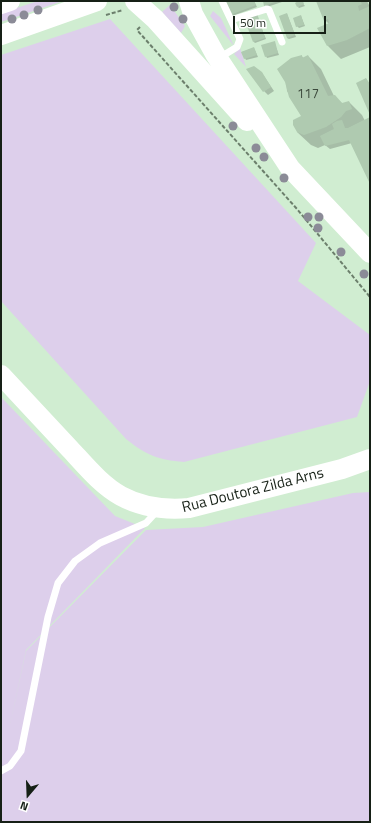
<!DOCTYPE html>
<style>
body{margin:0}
#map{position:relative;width:371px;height:823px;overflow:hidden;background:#d0edd1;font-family:"Titillium Web",sans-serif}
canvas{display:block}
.frame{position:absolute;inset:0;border:2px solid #162016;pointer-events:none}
.north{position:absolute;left:8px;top:775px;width:40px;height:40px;-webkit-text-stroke:3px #fff;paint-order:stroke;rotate:199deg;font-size:11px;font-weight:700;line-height:16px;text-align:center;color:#162016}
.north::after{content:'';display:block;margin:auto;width:14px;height:18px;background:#162016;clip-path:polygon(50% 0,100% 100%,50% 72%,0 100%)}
.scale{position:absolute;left:233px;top:16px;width:93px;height:18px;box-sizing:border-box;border:2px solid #162016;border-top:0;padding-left:5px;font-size:12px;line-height:14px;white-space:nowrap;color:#162016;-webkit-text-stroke:3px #fff;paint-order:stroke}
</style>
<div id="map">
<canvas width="371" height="823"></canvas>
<div class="frame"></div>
<div class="north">N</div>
<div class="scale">50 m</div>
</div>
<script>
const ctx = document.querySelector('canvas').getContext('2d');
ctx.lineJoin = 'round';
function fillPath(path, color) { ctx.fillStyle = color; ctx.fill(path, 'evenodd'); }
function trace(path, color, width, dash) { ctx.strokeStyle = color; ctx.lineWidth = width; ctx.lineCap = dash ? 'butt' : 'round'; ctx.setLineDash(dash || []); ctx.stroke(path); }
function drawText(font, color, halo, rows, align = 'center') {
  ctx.font = font + ' "Titillium Web",sans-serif'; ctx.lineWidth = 3.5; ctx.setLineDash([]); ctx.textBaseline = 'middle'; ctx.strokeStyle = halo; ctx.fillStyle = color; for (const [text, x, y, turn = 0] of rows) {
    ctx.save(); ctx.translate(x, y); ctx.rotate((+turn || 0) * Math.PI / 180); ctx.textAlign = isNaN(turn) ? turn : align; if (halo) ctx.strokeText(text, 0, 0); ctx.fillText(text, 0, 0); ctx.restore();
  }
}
const green = new Path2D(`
 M 38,1 L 63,1 L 1,22 L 1,13 Z
 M 170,5 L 185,26 L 181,33 L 162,12 Z
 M 213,11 L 221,18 L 234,46 L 210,16 Z
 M 110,19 L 316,243 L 298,281 L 370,335 L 370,381 L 357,417 L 184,462 C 158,460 146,455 126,439 L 1,301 L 1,55 Z
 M 240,48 L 246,67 L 234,54 Z
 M 1,397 L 115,516 L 145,528 L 26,650 L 8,734 L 26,651 L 146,530 L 203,527 L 353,493 L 370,492 L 370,822 L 1,822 Z`);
const shadow = new Path2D(`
 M 226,1 L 254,1 L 257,7 L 232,16 Z
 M 264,1 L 282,1 L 282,2 L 267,7 Z
 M 301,1 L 305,6 L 299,8 L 298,7 Z
 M 318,1 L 367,1 L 370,7 L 370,47 L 341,59 L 328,46 L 329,24 L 325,20 Z
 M 256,14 L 266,39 L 255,43 L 254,42 Z
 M 287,14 L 296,37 L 289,39 L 287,38 Z
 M 301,16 L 305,26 L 299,28 L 297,26 Z
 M 274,42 L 279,55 L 267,58 L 266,56 Z
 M 254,48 L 258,57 L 246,60 L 242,52 Z
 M 302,56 L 303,58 L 308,56 L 321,69 L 334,96 L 343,104 L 349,102 L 362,115 L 365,121 L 370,119 L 370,181 L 352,143 L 330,149 L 325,145 L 318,148 L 311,145 L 297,132 L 302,116 L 287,91 L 286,81 Z
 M 262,73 L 274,91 L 268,95 L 264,91 Z`);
const building = new Path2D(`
 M 225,1 L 254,1 L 256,5 L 230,15 Z
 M 263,1 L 277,1 L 264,6 Z
 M 298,1 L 303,1 L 304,4 L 297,7 L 295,3 Z
 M 316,1 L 360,1 L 362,4 L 358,6 L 359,11 L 370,6 L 370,28 L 347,40 L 327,46 L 317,28 L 329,23 L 328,19 L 324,21 Z
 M 257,13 L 265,38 L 253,42 L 244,18 Z
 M 287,13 L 295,35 L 287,38 L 279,16 Z
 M 301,15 L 304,25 L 296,27 L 293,18 Z
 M 275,41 L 278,53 L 265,57 L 261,45 Z
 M 254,47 L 257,55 L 244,59 L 241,52 Z
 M 302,55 L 302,58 L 308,55 L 328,96 L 335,95 L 342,103 L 349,101 L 352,109 L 346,111 L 341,117 L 326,127 L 304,135 L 297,132 L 293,125 L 293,120 L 301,116 L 289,97 L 285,82 L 277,69 L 291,58 Z
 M 254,66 L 262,72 L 271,87 L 263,92 L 246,69 Z
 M 366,78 L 370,84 L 370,115 L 356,83 Z
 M 370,117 L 370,184 L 349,140 L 325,146 L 320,136 L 334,129 L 332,124 L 337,121 L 342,120 L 345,128 L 348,128 Z`);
const path = new Path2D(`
 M 106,15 L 123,10
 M 140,27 L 137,30 L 297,209 L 370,297`);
const lane = new Path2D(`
 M 231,20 L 267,9 L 269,10 L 282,42
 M 219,58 L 237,47 L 240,39 L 222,1
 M 1,771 L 10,766 L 21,751 L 48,617 L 58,583 L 75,561 L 100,543 L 146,523 L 158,510`);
const secondary = new Path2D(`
 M 135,1 L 155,19 L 247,121
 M 189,1 L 193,14 L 215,54 L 290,168 L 370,253
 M 1,4 L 10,1
 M 1,35 L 97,1
 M 1,375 C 24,400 47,424 70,449 C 85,465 101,485 121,496 C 143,508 166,510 189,508 L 342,469 L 370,459`);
const trees = [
 [174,7],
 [38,10],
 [24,15],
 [12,19],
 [183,19],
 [233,126],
 [256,148],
 [264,157],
 [284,178],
 [308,217],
 [319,217],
 [318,228],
 [341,252],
 [364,274]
];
const numberNames = [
 ["117",308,95]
];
const streetNames = [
 ["Rua Doutora Zilda Arns",253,491,-14]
];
fillPath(green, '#ddcfeb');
fillPath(shadow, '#0003');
fillPath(building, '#afcab0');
trace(path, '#6c7f6c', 2, [4, 2]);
trace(lane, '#fff', 7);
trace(secondary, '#fff', 20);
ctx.fillStyle = '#8b8b97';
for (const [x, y] of trees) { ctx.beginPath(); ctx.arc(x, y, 4.5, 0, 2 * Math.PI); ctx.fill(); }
drawText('13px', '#3c4a3c', null, numberNames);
drawText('15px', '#162016', '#fff', streetNames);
</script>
